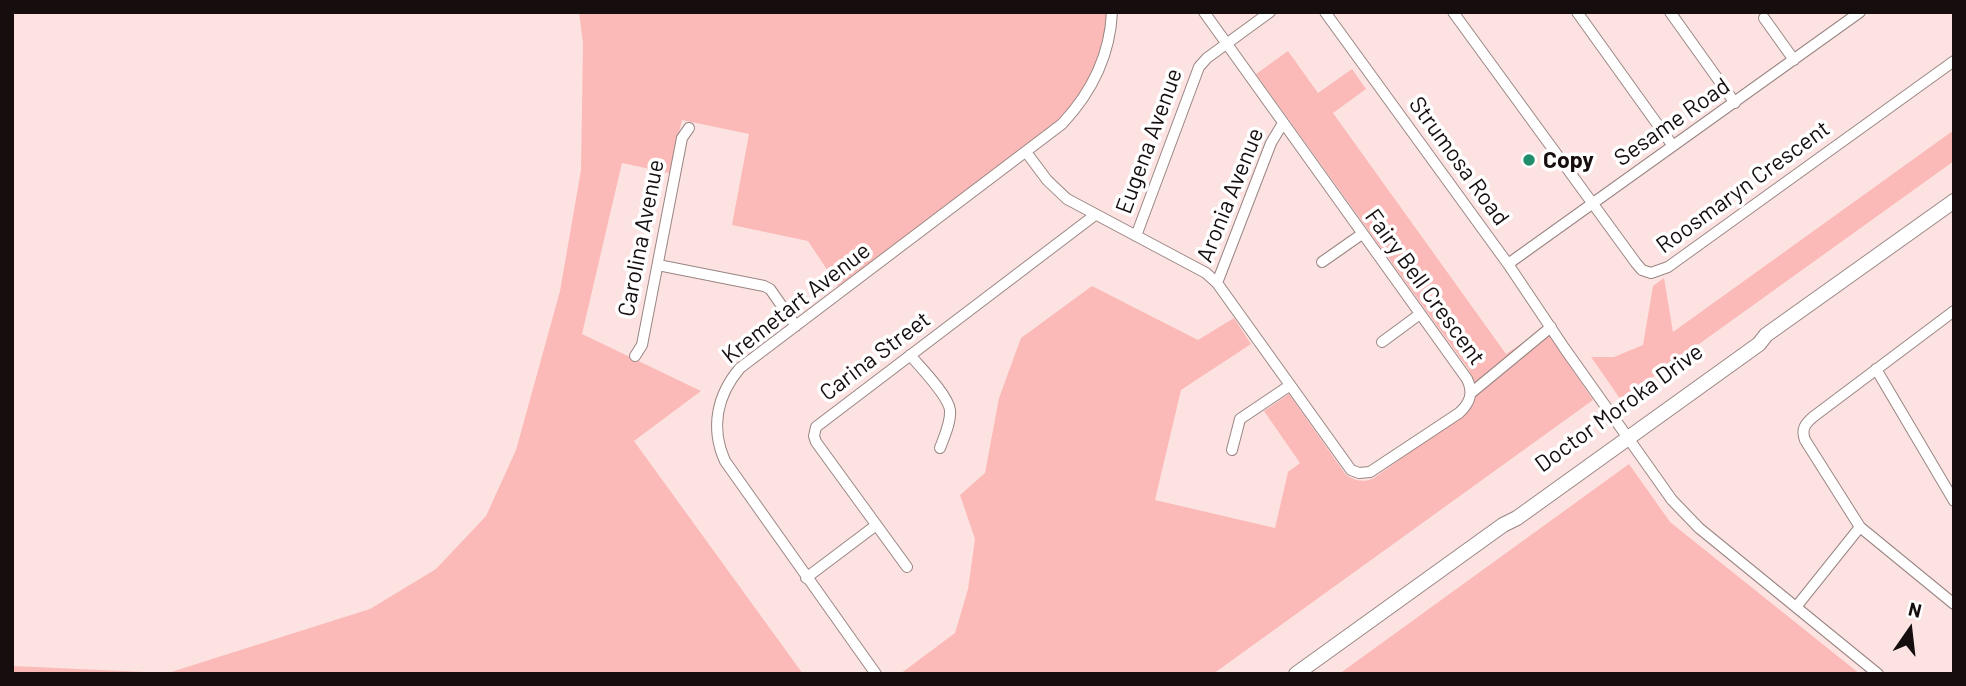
<!DOCTYPE html>
<style>
body{margin:0}
#map{position:relative;width:1966px;height:686px;overflow:hidden;background:#fce3e2;font-family:Barlow,sans-serif}
canvas{display:block}
.frame{position:absolute;inset:0;border:14px solid #160e0e;pointer-events:none}
.north{position:absolute;left:1875px;top:595px;width:70px;height:70px;-webkit-text-stroke:5px #fff;paint-order:stroke;rotate:14deg;font-size:19px;font-weight:700;line-height:28px;text-align:center;color:#160e0e}
.north::after{content:'';display:block;margin:auto;width:24px;height:32px;background:#160e0e;clip-path:polygon(50% 0,100% 100%,50% 72%,0 100%)}
</style>
<div id="map">
<canvas width="1966" height="686"></canvas>
<div class="frame"></div>
<div class="north">N</div>
</div>
<script>
const ctx = document.querySelector('canvas').getContext('2d');
ctx.lineJoin = 'round';
function fillPath(path, color) { ctx.fillStyle = color; ctx.fill(path, 'evenodd'); }
function trace(path, color, width, dash) { ctx.strokeStyle = color; ctx.lineWidth = width; ctx.lineCap = dash ? 'butt' : 'round'; ctx.setLineDash(dash || []); ctx.stroke(path); }
function drawText(font, color, halo, rows, align = 'center') {
  ctx.font = font + ' Barlow,sans-serif'; ctx.lineWidth = 7; ctx.setLineDash([]); ctx.textBaseline = 'middle'; ctx.strokeStyle = halo; ctx.fillStyle = color; for (const [text, x, y, turn = 0] of rows) {
    ctx.save(); ctx.translate(x, y); ctx.rotate((+turn || 0) * Math.PI / 180); ctx.textAlign = isNaN(turn) ? turn : align; if (halo) ctx.strokeText(text, 0, 0); ctx.fillText(text, 0, 0); ctx.restore();
  }
}
const green = new Path2D(`
 M 579,12 L 1108,12 C 1105,46 1095,79 1072,106 C 1048,136 1012,158 981,181 C 933,216 886,251 838,286 L 808,241 L 732,225 L 749,134 L 682,120 L 669,173 L 622,163 L 582,334 L 701,391 L 634,441 L 803,674 L 12,674 L 12,666 L 168,673 L 370,609 L 436,569 L 486,516 L 516,450 L 560,291 L 581,170 L 583,43 Z
 M 1288,51 L 1318,93 L 1352,69 L 1366,89 L 1333,113 L 1506,354 L 1544,328 L 1593,400 L 1213,674 L 900,674 L 955,633 L 968,589 L 975,539 L 960,495 L 985,473 L 999,398 L 1021,338 L 1092,286 L 1198,340 L 1234,318 L 1251,344 L 1181,390 L 1155,500 L 1275,528 L 1288,472 L 1300,463 L 1264,411 L 1289,394 L 1346,475 C 1356,481 1363,483 1374,478 L 1468,410 L 1474,385 L 1469,370 L 1256,74 Z
 M 1954,130 L 1954,161 L 1621,400 L 1591,357 L 1614,357 L 1643,345 L 1653,286 L 1664,278 L 1673,332 Z
 M 1629,464 L 1670,522 L 1860,674 L 1339,674 Z`);
const minor = new Path2D(`
 M 1325,12 L 1508,264 L 1565,349 L 1672,500 L 1699,528 L 1878,674
 M 1453,12 L 1636,263 L 1642,270 L 1651,273 L 1668,267 L 1954,61
 M 1577,12 L 1673,146
 M 1670,12 L 1735,103
 M 1764,18 L 1794,60
 M 1026,152 L 1047,180 L 1067,199 L 1206,273 L 1217,283 L 1351,470 L 1359,473 L 1370,472 L 1459,413 C 1470,403 1474,393 1467,379 L 1204,12
 M 1136,236 L 1199,67 L 1207,58 L 1270,12
 M 1322,262 L 1362,234
 M 1508,264 L 1860,12
 M 658,265 L 764,286 L 770,289 L 796,326
 M 1217,283 L 1271,143 L 1283,123
 M 1954,311 L 1813,417 C 1805,424 1801,429 1805,440 L 1860,527 L 1954,604
 M 1382,342 L 1420,314
 M 910,355 C 920,367 948,395 950,410 C 951,423 944,437 940,448
 M 635,356 L 642,345 L 682,138 L 689,128
 M 1876,369 L 1954,501
 M 1471,393 L 1551,327
 M 1232,450 L 1240,419 L 1289,386
 M 907,567 L 816,442 L 814,436 L 816,427 L 1095,215
 M 806,578 L 875,526
 M 1796,607 L 1860,527
 M 876,674 L 725,461 C 710,428 717,395 740,368 L 1062,124 C 1092,92 1110,56 1112,12`);
const major = new Path2D(`
 M 1296,674 L 1503,525 L 1517,518 L 1759,344 L 1766,335 L 1954,201`);
const markers = [
 [1529,160,7,"#228d6b"]
];
const streetNames = [
 ["Sesame Road",1672,122,-35],
 ["Eugena Avenue",1149,141,-70],
 ["Strumosa Road",1459,161,54],
 ["Roosmaryn Crescent",1743,187,-36],
 ["Aronia Avenue",1230,195,-68],
 ["Carolina Avenue",641,238,-79],
 ["Fairy Bell Crescent",1425,287,54],
 ["Kremetart Avenue",796,303,-38],
 ["Carina Street",875,356,-37],
 ["Doctor Moroka Drive",1619,408,-36]
];
const poiNames = [
 ["Copy",1543,160]
];
fillPath(green, '#fbbab7');
trace(minor, '#9a8583', 12);
trace(major, '#9a8583', 16);
trace(minor, '#fff', 10);
trace(major, '#fff', 14);
for (const [x, y, r, color] of markers) { const dot = new Path2D(); dot.arc(x, y, r, 0, 2 * Math.PI); ctx.fillStyle = color; ctx.fill(dot); trace(dot, '#fff', 2.5); }
drawText('23px', '#160e0e', '#fff', streetNames);
drawText('bold 23px', '#160e0e', '#fff', poiNames, 'left');
</script>
